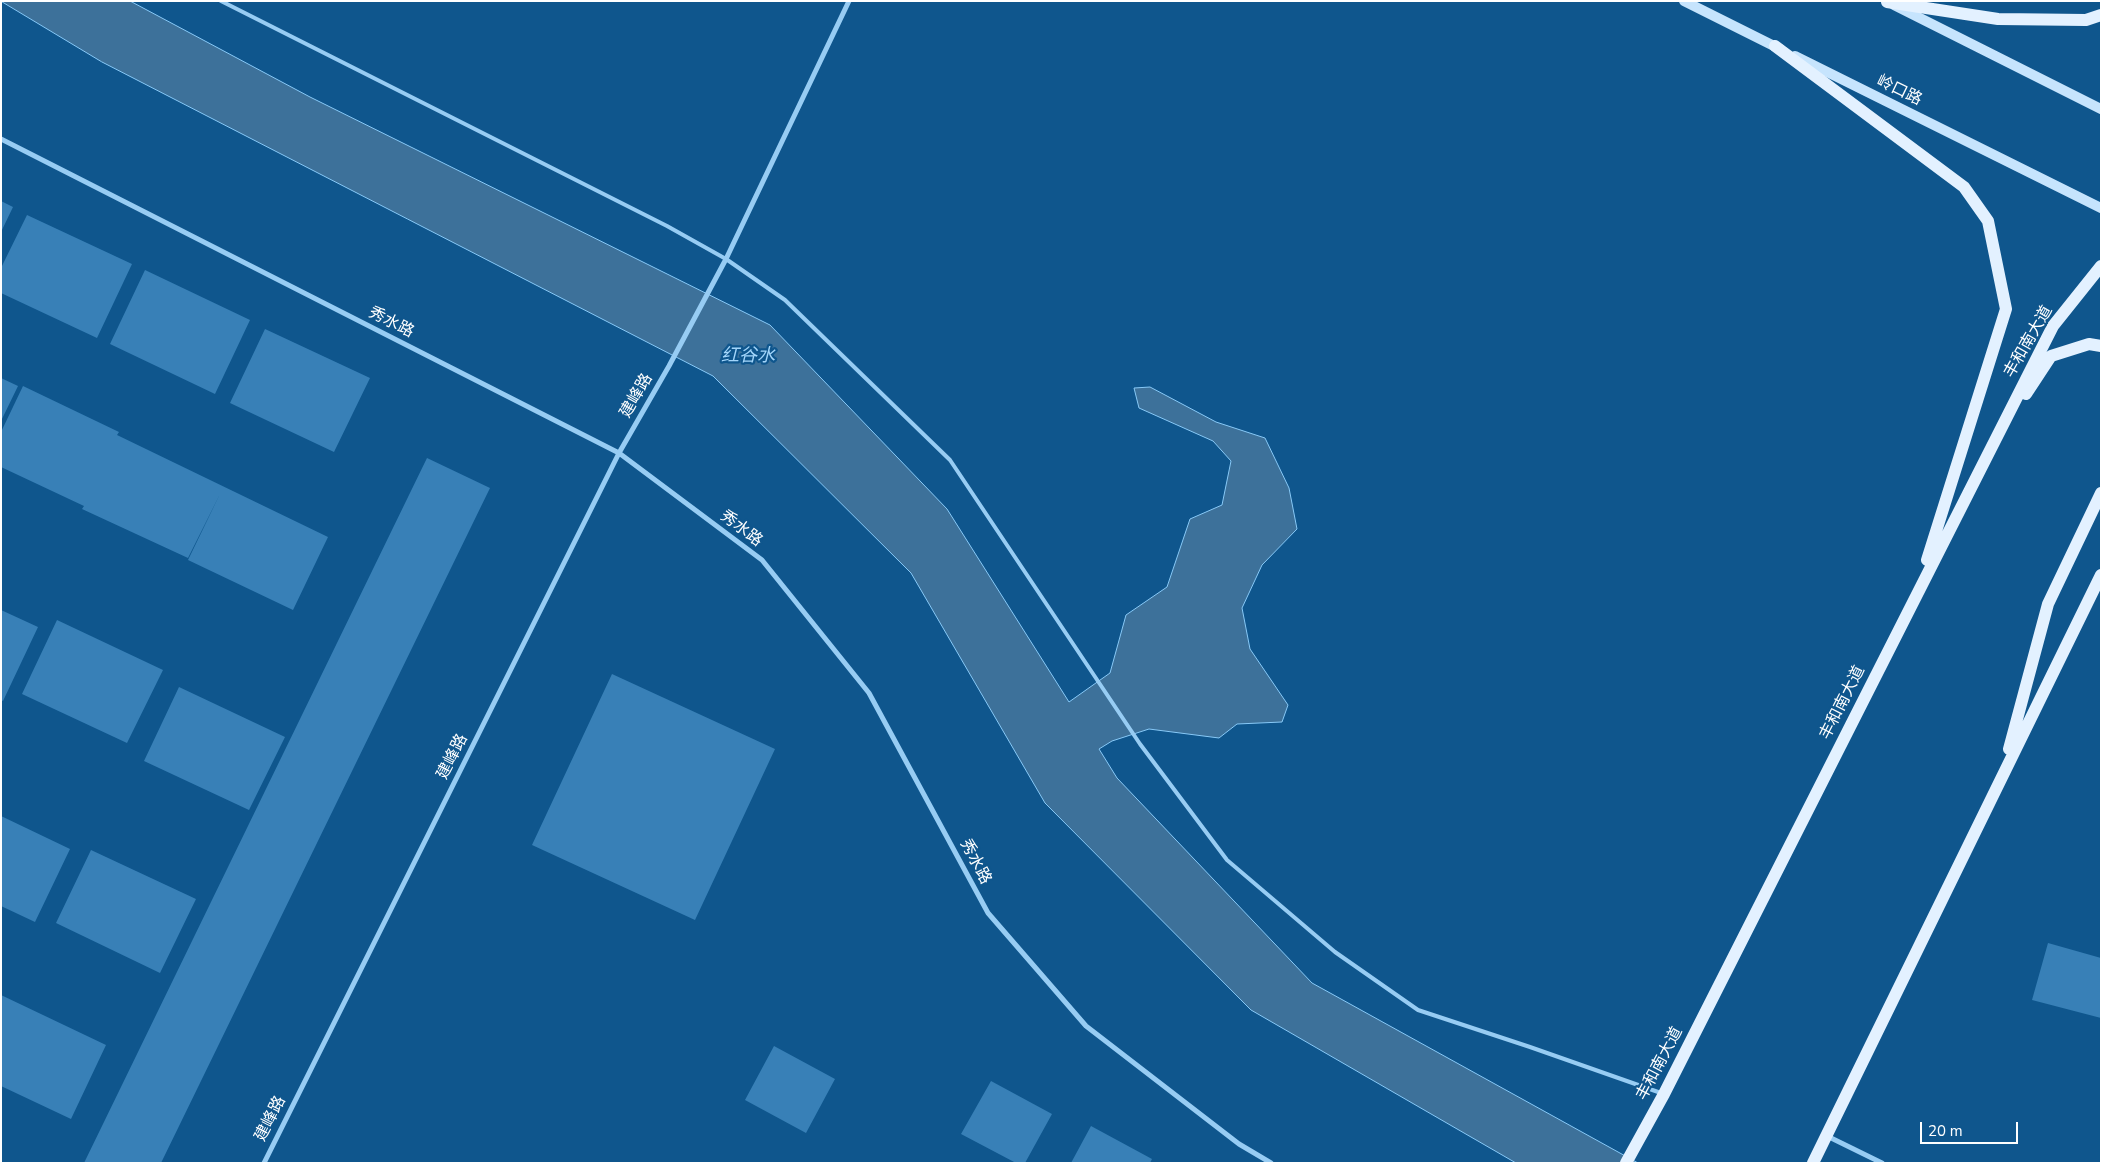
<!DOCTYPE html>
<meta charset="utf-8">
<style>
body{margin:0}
#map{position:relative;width:2102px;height:1164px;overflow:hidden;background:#0f568d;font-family:"Nunito Sans",sans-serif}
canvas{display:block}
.frame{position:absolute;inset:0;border:2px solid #fff;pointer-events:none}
.scale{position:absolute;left:1920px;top:1122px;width:98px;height:22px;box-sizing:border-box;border:2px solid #fff;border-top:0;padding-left:6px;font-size:15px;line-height:18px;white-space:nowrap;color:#fff;-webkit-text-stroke:4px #0f568d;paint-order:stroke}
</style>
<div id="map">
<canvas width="2102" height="1164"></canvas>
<div class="frame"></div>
<div class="scale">20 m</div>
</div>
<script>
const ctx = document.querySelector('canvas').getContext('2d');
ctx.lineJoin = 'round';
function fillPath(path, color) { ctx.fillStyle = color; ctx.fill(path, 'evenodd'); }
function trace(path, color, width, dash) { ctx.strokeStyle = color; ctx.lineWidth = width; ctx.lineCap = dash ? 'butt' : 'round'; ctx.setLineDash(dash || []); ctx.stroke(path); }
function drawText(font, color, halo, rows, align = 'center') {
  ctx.font = font + ' "Nunito Sans","Noto Sans SC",sans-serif'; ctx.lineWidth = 4.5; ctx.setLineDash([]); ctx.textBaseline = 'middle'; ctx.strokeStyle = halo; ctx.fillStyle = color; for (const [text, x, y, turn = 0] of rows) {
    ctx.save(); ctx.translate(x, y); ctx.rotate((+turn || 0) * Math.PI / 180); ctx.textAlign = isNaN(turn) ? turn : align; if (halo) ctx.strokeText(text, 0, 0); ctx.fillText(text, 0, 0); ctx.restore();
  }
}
const water = new Path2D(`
 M 1,1 L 130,1 L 310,97 L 770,325 L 947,509 L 1069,702 L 1110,673 L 1126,615 L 1167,587 L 1190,519 L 1222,505 L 1231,461 L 1213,441 L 1139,408 L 1134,388 L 1150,387 L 1216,422 L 1265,438 L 1289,488 L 1297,529 L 1262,565 L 1242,608 L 1250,649 L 1288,705 L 1282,722 L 1237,724 L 1219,738 L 1149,729 L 1112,741 L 1099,749 L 1117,778 L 1312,983 L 1638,1163 L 1516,1163 L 1251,1010 L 1045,803 L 911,573 L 713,376 L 102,62 Z`);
const building = new Path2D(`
 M 1,201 L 13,207 L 1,232 Z
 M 27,215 L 132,264 L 97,338 L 1,293 L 1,268 Z
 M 145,270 L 250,320 L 215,394 L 110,344 Z
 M 265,329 L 370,378 L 334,452 L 230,403 Z
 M 1,378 L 18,386 L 1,421 Z
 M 23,386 L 119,432 L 117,435 L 328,537 L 293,610 L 188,560 L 220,494 L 188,558 L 82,509 L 84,506 L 1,467 L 1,432 Z
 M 427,458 L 490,488 L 161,1163 L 84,1163 Z
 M 1,610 L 38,627 L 3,701 L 1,700 Z
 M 57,620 L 163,670 L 127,743 L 22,694 Z
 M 612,674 L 775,749 L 695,920 L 532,845 Z
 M 179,687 L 285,737 L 249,810 L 144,761 Z
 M 1,816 L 70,849 L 35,922 L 1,906 Z
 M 91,850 L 196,899 L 160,973 L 56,923 Z
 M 2048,943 L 2101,958 L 2101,1018 L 2032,1000 Z
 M 1,995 L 106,1045 L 71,1119 L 1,1086 Z
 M 774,1046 L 835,1079 L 806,1133 L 745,1100 Z
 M 991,1081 L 1052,1114 L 1025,1163 L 1016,1163 L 961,1134 Z
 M 1091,1126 L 1152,1159 L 1150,1163 L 1071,1163 Z`);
const lane = new Path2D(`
 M 221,1 L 667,226 L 726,259 L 785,300 L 950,460 L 1140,744 L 1227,860 L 1335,952 L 1418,1010 L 1530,1047 L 1661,1093`);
const street = new Path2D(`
 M 1,139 L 619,453 L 762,560 L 869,693 L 988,913 L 1086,1026 L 1239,1144 L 1271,1163
 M 1827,1136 L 1882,1163
 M 264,1163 L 619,453 L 669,366 L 726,259 L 849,1`);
const secondary = new Path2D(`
 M 1684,1 L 1780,49
 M 1894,5 L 2101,109
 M 1795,56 L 2101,208`);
const primary = new Path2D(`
 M 1887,2 L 1998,19 L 2086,20 L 2101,15
 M 1775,46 L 1964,187 L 1988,221 L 2006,309 L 1927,560
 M 2026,394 L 2051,356 L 2089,344 L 2101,346
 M 2009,749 L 2048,604 L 2101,493
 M 1626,1163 L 1664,1094 L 2053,326 L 2101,266
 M 1813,1163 L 2101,575`);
const streetNames = [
 ["岭口路",1899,91,26],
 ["秀水路",391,323,27],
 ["丰和南大道",2029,342,-60],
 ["建峰路",637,396,-60],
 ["秀水路",741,529,37],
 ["丰和南大道",1843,703,-63],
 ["建峰路",453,757,-63],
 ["秀水路",975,862,62],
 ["丰和南大道",1660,1064,-62],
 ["建峰路",271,1119,-63]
];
const waterNames = [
 ["红谷水",748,357]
];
fillPath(water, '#3d719a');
trace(water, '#88c9f7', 1);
fillPath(building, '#3880b7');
trace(lane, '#97ccf3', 4);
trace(street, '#97ccf3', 5);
trace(secondary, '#c6e4fd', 10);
trace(primary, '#e3f1ff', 12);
drawText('16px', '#fff', '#0f568d', streetNames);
drawText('italic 18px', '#a3d5fa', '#0f568d', waterNames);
</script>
